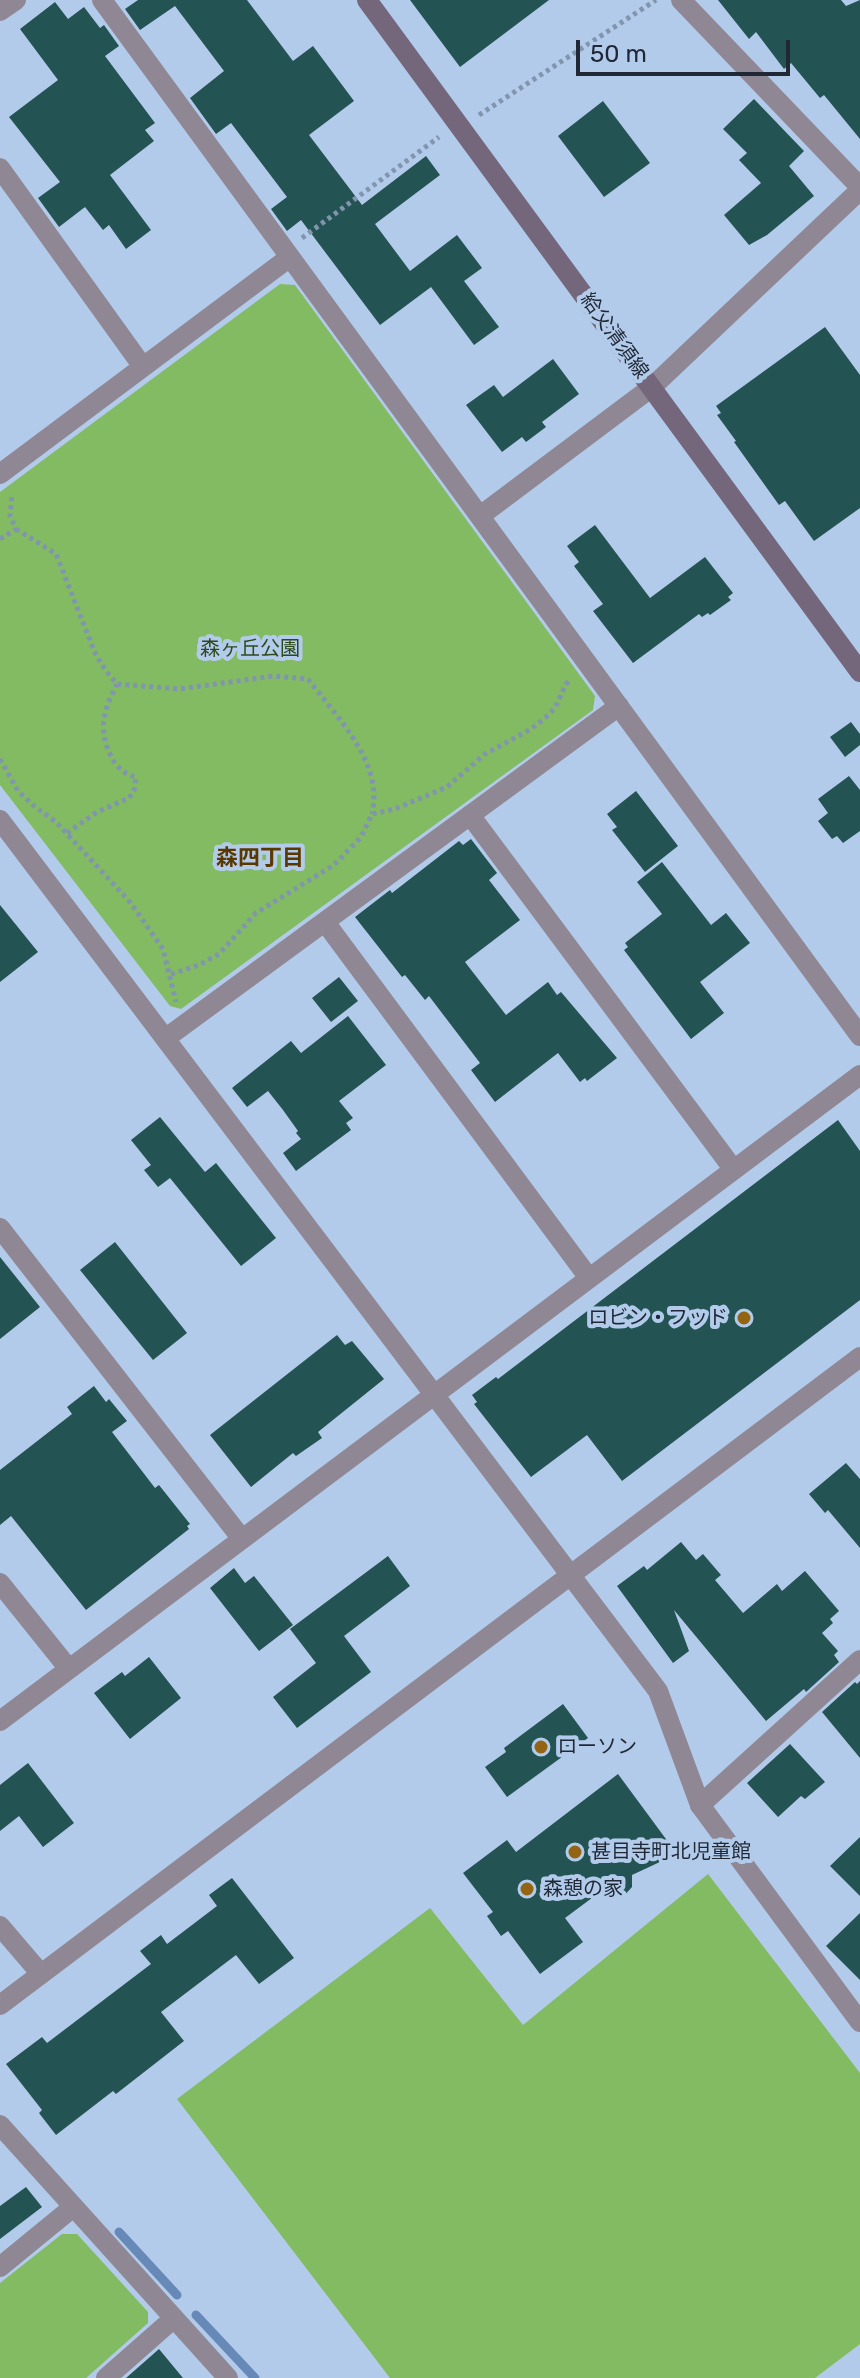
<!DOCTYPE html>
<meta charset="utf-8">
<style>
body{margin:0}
#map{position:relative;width:860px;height:2378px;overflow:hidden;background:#b3cbeb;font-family:Rubik,sans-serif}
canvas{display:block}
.scale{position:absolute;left:576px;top:40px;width:214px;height:36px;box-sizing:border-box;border:4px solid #1f2834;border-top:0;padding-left:10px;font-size:24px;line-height:28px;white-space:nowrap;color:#1f2834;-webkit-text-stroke:6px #b3cbeb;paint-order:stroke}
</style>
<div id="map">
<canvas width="860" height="2378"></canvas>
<div class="scale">50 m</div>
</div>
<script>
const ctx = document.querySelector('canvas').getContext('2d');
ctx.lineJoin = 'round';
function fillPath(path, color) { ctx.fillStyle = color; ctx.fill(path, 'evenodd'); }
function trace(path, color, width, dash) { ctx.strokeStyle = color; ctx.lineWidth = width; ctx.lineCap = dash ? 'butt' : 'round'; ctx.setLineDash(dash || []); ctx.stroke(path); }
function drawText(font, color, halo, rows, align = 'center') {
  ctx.font = font + ' Rubik,"Noto Sans JP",sans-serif'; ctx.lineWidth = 8; ctx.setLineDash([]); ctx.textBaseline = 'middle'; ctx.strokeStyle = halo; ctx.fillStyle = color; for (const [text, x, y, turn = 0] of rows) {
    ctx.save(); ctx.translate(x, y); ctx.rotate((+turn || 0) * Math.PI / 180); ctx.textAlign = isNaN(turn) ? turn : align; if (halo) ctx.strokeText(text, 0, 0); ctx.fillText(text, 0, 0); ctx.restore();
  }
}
const green = new Path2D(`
 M 280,284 L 295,285 L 595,696 L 593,710 L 181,1009 L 170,1006 L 0,785 L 0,492 Z
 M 708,1874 L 860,2073 L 860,2344 L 815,2378 L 390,2378 L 177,2099 L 430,1908 L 523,2025 Z
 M 62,2234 L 77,2234 L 148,2312 L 148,2323 L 86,2378 L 0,2378 L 0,2283 Z`);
const stream = new Path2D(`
 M 119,2232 L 177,2295
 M 196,2315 L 255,2378`);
const building = new Path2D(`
 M 138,0 L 247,0 L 293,61 L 313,46 L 354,101 L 309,135 L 362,205 L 426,156 L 440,175 L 375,224 L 410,271 L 457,235 L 482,268 L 464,281 L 499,327 L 474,345 L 431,287 L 380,325 L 301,220 L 287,231 L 271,209 L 287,197 L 231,123 L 216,134 L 190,98 L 224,71 L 175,6 L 140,30 L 125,9 Z
 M 410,0 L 549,0 L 460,67 Z
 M 718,0 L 841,0 L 846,6 L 860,0 L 860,139 L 824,95 L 820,98 L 791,63 L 784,69 L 756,32 L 749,39 Z
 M 55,2 L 68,19 L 84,7 L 100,28 L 104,25 L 119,46 L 105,56 L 155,123 L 145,130 L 154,141 L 110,175 L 151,230 L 126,249 L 109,225 L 103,230 L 85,207 L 59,227 L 38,198 L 60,182 L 9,117 L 58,80 L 20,29 Z
 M 754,99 L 804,151 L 789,166 L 814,196 L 767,235 L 749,245 L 724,215 L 761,183 L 739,160 L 747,153 L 723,129 Z
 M 603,101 L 650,163 L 604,197 L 558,136 Z
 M 825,327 L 860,375 L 860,508 L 814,541 L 785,501 L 779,505 L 734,442 L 736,441 L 717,415 L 721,413 L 716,406 Z
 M 553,359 L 579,394 L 542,422 L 546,427 L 526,442 L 522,437 L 502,452 L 466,405 L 494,385 L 503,397 Z
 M 595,525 L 650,598 L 705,557 L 733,593 L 728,597 L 731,600 L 710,615 L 708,613 L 702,617 L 699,614 L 633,663 L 593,611 L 603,604 L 574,566 L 579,562 L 567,546 Z
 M 851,722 L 860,734 L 860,745 L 845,757 L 830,737 Z
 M 849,776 L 860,790 L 860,831 L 843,843 L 837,836 L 832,839 L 818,821 L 828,813 L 818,799 Z
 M 636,791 L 678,846 L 645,872 L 612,830 L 617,827 L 607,814 Z
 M 471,839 L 497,873 L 489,880 L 520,920 L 465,962 L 506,1015 L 548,982 L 557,995 L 561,992 L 617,1058 L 587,1081 L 585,1078 L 580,1082 L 558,1053 L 495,1102 L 471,1070 L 480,1063 L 429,996 L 425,1000 L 405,975 L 402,977 L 355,917 L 390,890 L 392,893 L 459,841 L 463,845 Z
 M 662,862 L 711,925 L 726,913 L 750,943 L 700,982 L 724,1013 L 691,1039 L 624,950 L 628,947 L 625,943 L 662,914 L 637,882 Z
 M 0,905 L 38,952 L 0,982 Z
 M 339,977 L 358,1001 L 331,1022 L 312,998 Z
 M 348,1016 L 386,1065 L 339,1101 L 353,1118 L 346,1123 L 351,1130 L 296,1171 L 283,1153 L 301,1139 L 296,1133 L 298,1131 L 283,1110 L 268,1091 L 247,1107 L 232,1088 L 291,1041 L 301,1053 Z
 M 160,1117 L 205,1172 L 216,1163 L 276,1238 L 241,1266 L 170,1178 L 158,1187 L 144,1170 L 151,1165 L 131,1140 Z
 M 838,1120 L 860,1151 L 860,1300 L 622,1481 L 587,1435 L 531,1477 L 474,1404 L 477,1402 L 472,1395 L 496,1377 L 498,1379 Z
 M 115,1242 L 187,1333 L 153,1360 L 80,1270 Z
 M 0,1257 L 40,1307 L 0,1339 Z
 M 337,1335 L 345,1345 L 352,1341 L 384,1379 L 318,1432 L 322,1438 L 296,1456 L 293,1453 L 251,1487 L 210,1435 Z
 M 94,1386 L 106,1402 L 109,1399 L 127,1421 L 112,1432 L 155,1488 L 159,1485 L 190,1524 L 187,1526 L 189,1529 L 86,1610 L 11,1516 L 0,1525 L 0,1470 L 72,1414 L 67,1407 Z
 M 846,1463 L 860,1479 L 860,1548 L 828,1510 L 825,1513 L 809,1494 Z
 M 681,1542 L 696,1560 L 703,1554 L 721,1575 L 715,1580 L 743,1613 L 777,1584 L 782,1591 L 805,1571 L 839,1611 L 830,1619 L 833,1623 L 822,1633 L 838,1651 L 834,1655 L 839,1662 L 806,1692 L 804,1689 L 766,1721 L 674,1610 L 689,1651 L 673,1663 L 617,1586 L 644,1566 L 647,1570 Z
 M 388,1556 L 410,1586 L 344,1636 L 371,1672 L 297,1728 L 273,1697 L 316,1663 L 290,1629 Z
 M 234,1568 L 245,1583 L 254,1576 L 293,1625 L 259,1651 L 210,1588 Z
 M 149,1657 L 181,1698 L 130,1739 L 94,1693 L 122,1672 L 125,1676 Z
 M 860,1681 L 860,1758 L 822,1712 L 855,1682 L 857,1684 Z
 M 563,1704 L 588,1738 L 507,1797 L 485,1767 L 506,1752 L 504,1748 Z
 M 790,1744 L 825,1782 L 805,1799 L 801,1796 L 778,1817 L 747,1783 Z
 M 28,1763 L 74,1823 L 43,1847 L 19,1816 L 0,1831 L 0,1785 Z
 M 618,1774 L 677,1854 L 632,1875 L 632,1887 L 622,1898 L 604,1889 L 565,1918 L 583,1942 L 540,1974 L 508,1931 L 501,1936 L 487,1916 L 493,1912 L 463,1873 L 507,1840 L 516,1852 Z
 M 860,1837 L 860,1896 L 830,1866 Z
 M 232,1878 L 294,1958 L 259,1984 L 236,1955 L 161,2012 L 184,2041 L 116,2094 L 113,2091 L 56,2135 L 39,2113 L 42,2110 L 6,2064 L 42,2037 L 47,2043 L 151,1964 L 140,1951 L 161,1935 L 167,1944 L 217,1906 L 209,1895 Z
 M 860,1913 L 860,1980 L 826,1946 Z
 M 26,2187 L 42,2207 L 0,2239 L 0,2206 Z
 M 159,2349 L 183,2378 L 126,2378 Z`);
const path = new Path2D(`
 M 479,115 L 656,0
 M 302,238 L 439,137
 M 16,529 L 56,554 L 95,653 L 106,671 L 117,684 L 179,689 L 274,676 L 308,679 C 337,718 384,762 372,814
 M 0,539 L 16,529 L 10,516 L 12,495
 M 0,759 L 18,791 L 34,806 L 56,822 L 130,902 L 163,949 L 176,1002
 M 67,833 L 97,812 L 129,798 L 134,791 L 136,777 C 111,773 99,735 105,714 C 107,703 113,693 117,684
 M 171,974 L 199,965 L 219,954 L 256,913 L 334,865 L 361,837 L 372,814 L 395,809 L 447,787 L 485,754 L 531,729 L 546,717 L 555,708 L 566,684 L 571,680`);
const minor = new Path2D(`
 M 102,0 L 860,1036
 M 681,0 L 860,187
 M 0,11 L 16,0
 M 0,168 L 143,367
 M 0,474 L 290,257
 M 480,516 L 652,387 L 860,190
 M 470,815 L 734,1170
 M 325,922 L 589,1278
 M 166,1038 L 619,706
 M 0,1228 L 242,1539
 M 0,1583 L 69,1669
 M 0,1721 L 860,1075
 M 700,1805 L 860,1660
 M 0,1926 L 41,1974
 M 0,2125 L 228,2378
 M 0,2267 L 72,2208
 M 106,2378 L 173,2319`);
const tertiary = new Path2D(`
 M 0,820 L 658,1691 L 700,1805 L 860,2022
 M 0,2005 L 860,1357`);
const secondary = new Path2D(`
 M 367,0 L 860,672`);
const markers = [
 [744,1318,8,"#936411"],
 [541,1747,8,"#936411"],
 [575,1852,8,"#936411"],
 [527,1889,8,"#936411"]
];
const streetNames = [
 ["給父清須線",614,336,54]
];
const parkNames = [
 ["森ヶ丘公園",250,649]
];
const poiNames = [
 ["ロビン・フッド",728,1318,"right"],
 ["ローソン",557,1747],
 ["甚目寺町北児童館",591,1852],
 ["森憩の家",543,1889]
];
const neighbourhoodNames = [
 ["森四丁目",260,859]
];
fillPath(green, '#82bb62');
trace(stream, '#6689b7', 9);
fillPath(building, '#235353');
trace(path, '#8295ae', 5, [4, 4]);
trace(minor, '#908795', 20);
trace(tertiary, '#908795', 20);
trace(secondary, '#74677b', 20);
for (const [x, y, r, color] of markers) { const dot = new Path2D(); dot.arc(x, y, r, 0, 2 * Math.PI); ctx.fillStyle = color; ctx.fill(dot); trace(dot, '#b3cbeb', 3); }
drawText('20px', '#1f2834', '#b3cbeb', streetNames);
drawText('20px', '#2d491c', '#b3cbeb', parkNames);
drawText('20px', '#1f2834', '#b3cbeb', poiNames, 'left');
drawText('bold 22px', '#593900', '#b3cbeb', neighbourhoodNames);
</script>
